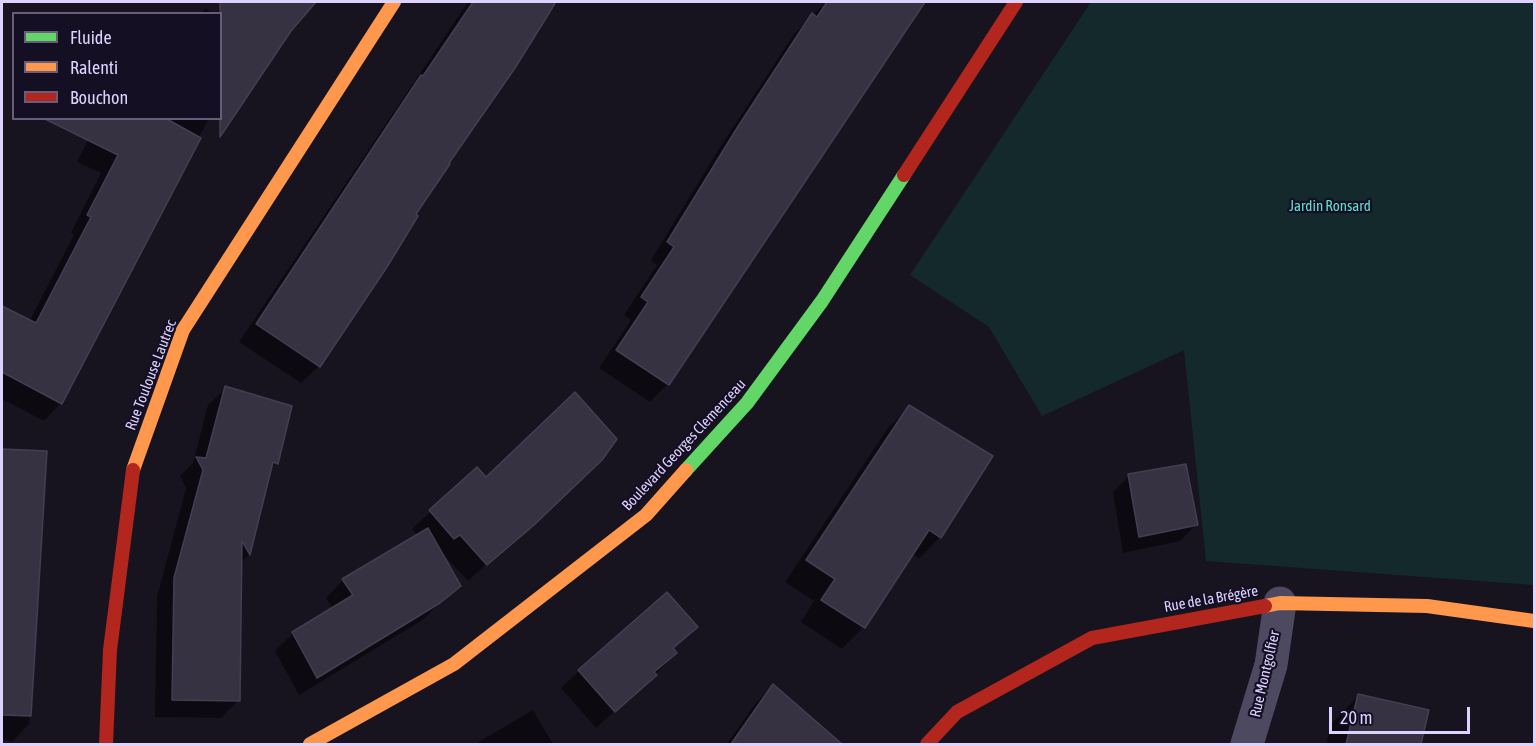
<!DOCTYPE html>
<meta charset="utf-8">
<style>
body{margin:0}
#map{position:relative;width:1536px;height:746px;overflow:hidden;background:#17141f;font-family:"Asap Condensed",sans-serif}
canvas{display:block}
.frame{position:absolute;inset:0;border:3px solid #ddd3fe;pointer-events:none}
.legend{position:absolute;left:12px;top:12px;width:210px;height:108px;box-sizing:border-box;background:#150f24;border:2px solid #655d7b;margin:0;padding:8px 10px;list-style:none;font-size:18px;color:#ddd3fe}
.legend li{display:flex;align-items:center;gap:12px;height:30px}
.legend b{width:30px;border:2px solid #655d7b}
.scale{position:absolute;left:1329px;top:707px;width:141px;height:27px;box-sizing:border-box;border:3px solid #ddd3fe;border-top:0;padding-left:8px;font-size:18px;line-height:21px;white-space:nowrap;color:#ddd3fe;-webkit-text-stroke:4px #150f24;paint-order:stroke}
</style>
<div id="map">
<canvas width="1536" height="746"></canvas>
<div class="frame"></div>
<ul class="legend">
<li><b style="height:8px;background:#63d668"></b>Fluide</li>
<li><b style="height:8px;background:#ff974d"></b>Ralenti</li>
<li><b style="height:8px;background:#b3261e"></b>Bouchon</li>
</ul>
<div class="scale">20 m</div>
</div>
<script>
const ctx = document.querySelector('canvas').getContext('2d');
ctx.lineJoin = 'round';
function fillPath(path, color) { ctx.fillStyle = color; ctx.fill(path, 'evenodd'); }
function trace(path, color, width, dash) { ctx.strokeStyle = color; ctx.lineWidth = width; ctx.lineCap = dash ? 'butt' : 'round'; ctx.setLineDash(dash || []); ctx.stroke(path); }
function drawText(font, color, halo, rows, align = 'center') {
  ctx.font = font + ' "Asap Condensed",sans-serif'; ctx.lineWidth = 4.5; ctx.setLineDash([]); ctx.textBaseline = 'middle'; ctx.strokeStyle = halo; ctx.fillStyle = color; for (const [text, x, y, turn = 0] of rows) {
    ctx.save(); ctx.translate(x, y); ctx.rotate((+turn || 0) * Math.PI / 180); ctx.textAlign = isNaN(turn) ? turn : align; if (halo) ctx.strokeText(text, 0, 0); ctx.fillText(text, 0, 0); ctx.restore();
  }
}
const green = new Path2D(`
 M 1091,2 L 1534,2 L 1534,585 L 1206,561 L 1184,350 L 1042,416 L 989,327 L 910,275 Z`);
const shadow = new Path2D(`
 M 224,2 L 309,2 L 241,104 L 223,121 L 220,118 L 220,14 L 216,14 Z
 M 468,2 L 558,2 L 447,163 L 319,366 L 301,383 L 239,342 Z
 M 826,2 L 923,2 L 668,384 L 650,402 L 599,368 L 631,320 L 624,315 L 657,265 L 651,260 L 720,147 L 795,33 Z
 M 206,8 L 214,14 L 200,14 Z
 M 99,118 L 209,118 L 61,403 L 44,421 L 2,399 L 2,309 L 29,322 L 74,235 L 71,233 L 101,173 L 77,162 Z
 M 226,388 L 276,463 L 269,470 L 249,555 L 240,563 L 239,700 L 221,718 L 155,717 L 157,597 L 186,488 L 180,476 L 193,463 L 208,405 Z
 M 909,407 L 940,537 L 919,559 L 912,554 L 863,627 L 842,649 L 801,622 L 814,601 L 785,582 L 888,428 Z
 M 2,450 L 46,452 L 29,724 L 13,741 L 2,740 Z
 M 477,469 L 486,479 L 582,477 L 468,581 L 438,549 L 460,585 L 421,621 L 299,695 L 275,651 L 293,633 L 333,609 L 326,598 L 343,580 L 418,536 L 412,529 Z
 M 1129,476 L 1196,525 L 1180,541 L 1123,553 L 1113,492 Z
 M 696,627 L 672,650 L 675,653 L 655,675 L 596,728 L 561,688 L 579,671 Z
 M 773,686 L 821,728 L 807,744 L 727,744 L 755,704 Z
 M 1358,696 L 1427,711 L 1420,744 L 1326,744 L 1331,724 Z
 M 533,710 L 553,744 L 475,744 Z`);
const building = new Path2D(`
 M 220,2 L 316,2 L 291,31 L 220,137 Z
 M 473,2 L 556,2 L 515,68 L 449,163 L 450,164 L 416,214 L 418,216 L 387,267 L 320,367 L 256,324 L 421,75 L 423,76 Z
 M 827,2 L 925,2 L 669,385 L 616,350 L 648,302 L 641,297 L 674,247 L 667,242 L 737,128 L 812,13 L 817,17 Z
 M 43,118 L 165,118 L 201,138 L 62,404 L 2,372 L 2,306 L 36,323 L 91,217 L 87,215 L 118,155 Z
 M 225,386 L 292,406 L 278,464 L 273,462 L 250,555 L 242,541 L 240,701 L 172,700 L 174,578 L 203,470 L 196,457 L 206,458 Z
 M 575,392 L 617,439 L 602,460 L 534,525 L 487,565 L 460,535 L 454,539 L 429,510 L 477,467 L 486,477 Z
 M 909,405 L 993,456 L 941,538 L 929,530 L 865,628 L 821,600 L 835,579 L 806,560 Z
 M 2,449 L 47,451 L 31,716 L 2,715 Z
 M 1186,464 L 1198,525 L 1139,537 L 1128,474 Z
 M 428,528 L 461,586 L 440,603 L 317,678 L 292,632 L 353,595 L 342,579 Z
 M 667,592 L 698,627 L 673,648 L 677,653 L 654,672 L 657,675 L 615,712 L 578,670 Z
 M 773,684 L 842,744 L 731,744 Z
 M 1358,694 L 1429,710 L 1421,744 L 1346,744 Z`);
const street = new Path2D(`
 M 1247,744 L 1271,665 L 1280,603`);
const fast = new Path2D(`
 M 686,470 L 747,403 L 822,301 L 904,175`);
const slow = new Path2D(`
 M 133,470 L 183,330 L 394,2
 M 1265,606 L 1280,603 L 1427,606 L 1534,621
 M 310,744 L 454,664 L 646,515 L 686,470`);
const jam = new Path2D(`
 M 904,175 L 1016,2
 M 106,744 L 110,650 L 133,470
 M 927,744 L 957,712 L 1092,638 L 1265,606`);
const parkNames = [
 ["Jardin Ronsard",1330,206]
];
const streetNames = [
 ["Rue Toulouse Lautrec",151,375,-69],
 ["Boulevard Georges Clemenceau",684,445,-47],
 ["Rue de la Brégère",1211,599,-10],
 ["Rue Montgolfier",1265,674,-77]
];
fillPath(green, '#13292c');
fillPath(shadow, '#0007');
fillPath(building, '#363241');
trace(building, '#443e53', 1.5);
trace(street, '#4d4960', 33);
trace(fast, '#63d668', 14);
trace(slow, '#ff974d', 14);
trace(jam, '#b3261e', 14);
drawText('15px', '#5fdecd', '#150f24', parkNames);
drawText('15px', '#ddd3fe', '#150f24', streetNames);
</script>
